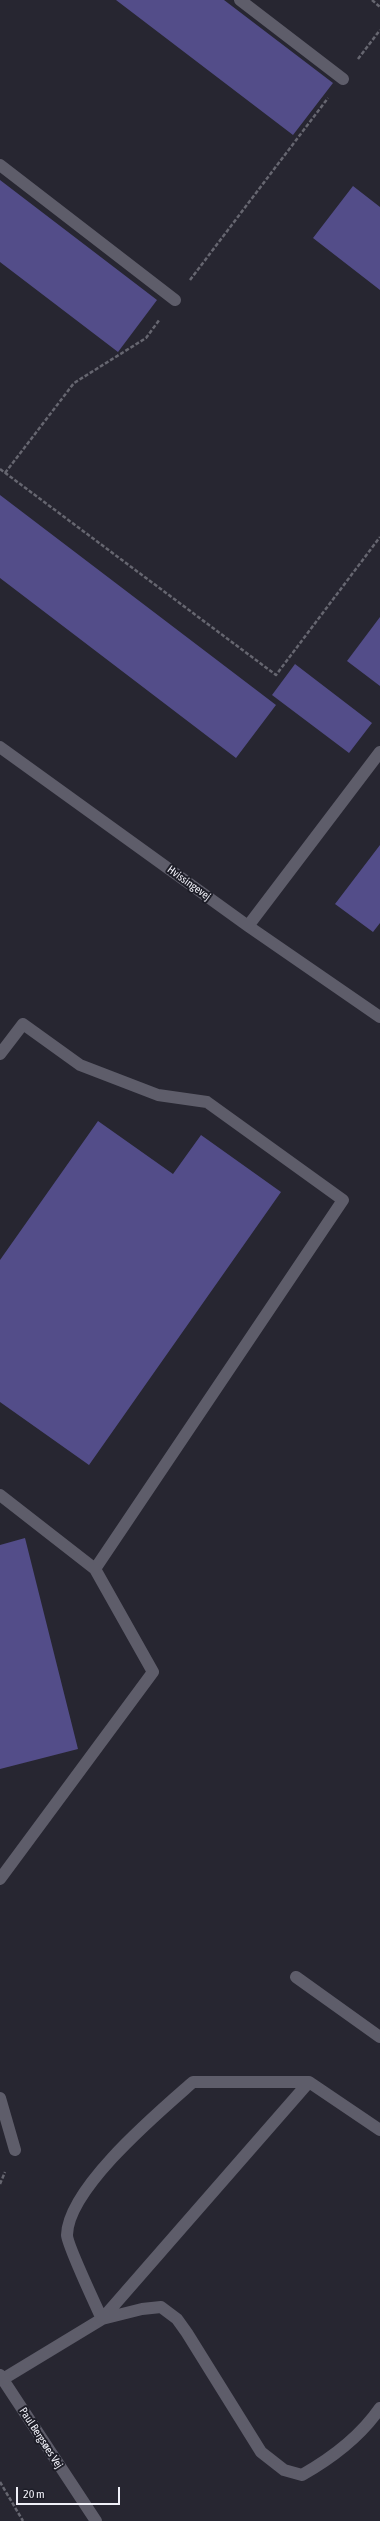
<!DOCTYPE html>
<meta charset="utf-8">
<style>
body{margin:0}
#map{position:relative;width:380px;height:2521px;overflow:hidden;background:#272631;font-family:"Asap Condensed",sans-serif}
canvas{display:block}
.scale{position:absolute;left:16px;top:2487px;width:104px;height:18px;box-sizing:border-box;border:2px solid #f0f0f8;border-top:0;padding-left:5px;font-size:12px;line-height:14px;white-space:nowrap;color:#f0f0f8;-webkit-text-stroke:3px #1d1d27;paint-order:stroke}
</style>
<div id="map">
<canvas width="380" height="2521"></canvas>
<div class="scale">20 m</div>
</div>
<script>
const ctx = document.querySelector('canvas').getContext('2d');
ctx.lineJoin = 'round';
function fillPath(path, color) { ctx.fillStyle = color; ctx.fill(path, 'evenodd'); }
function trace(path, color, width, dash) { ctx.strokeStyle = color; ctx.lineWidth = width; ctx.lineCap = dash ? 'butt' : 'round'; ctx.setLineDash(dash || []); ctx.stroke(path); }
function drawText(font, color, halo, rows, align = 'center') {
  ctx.font = font + ' "Asap Condensed",sans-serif'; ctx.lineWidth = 4; ctx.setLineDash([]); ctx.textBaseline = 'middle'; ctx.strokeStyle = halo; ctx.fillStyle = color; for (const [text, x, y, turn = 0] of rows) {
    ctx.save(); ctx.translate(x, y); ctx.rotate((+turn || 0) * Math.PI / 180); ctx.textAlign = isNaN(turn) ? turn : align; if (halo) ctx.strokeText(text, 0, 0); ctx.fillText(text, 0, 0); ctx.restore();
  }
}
const building = new Path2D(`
 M 116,0 L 224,0 L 333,83 L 293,135 Z
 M 0,180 L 157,300 L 118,352 L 0,262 Z
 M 353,186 L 380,207 L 380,290 L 313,238 Z
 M 0,495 L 276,705 L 236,758 L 0,578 Z
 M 380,617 L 380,686 L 347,661 Z
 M 295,664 L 372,723 L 349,753 L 272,695 Z
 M 380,845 L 380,923 L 373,932 L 335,904 Z
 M 98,1121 L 173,1174 L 201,1135 L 281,1192 L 89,1465 L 0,1402 L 0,1260 Z
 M 25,1538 L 78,1749 L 0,1769 L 0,1545 Z`);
const path = new Path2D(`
 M 372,0 L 380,7
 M 358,59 L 380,30
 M 190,280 L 328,98
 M 0,469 L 276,675 L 380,537
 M 5,473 L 74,383 L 146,338 L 160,319
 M 0,2184 L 5,2172
 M 0,2482 L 23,2521`);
const minor = new Path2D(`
 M 240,0 L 343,79
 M 0,165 L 175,300
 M 0,747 L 248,926 L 380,1017
 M 248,926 L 380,752
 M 0,1054 L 23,1024 L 80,1065 L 158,1095 L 207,1102 L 343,1200 L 95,1569
 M 0,1495 L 95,1569 L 153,1672 L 0,1879
 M 296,1977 L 380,2037
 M 0,2098 L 15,2150
 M 102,2319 C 96,2306 67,2244 67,2235 C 68,2188 159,2112 193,2082 L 309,2082
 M 102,2319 L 309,2082 L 380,2130
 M 0,2375 L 96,2521
 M 3,2379 L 102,2319 L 142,2309 L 161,2307 L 177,2319 L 187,2333 L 261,2452 L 284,2470 L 302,2475 C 332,2458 360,2437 380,2408`);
const streetNames = [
 ["Hvissingevej",189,883,36],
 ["Paul Bergsøes Vej",41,2438,57]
];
fillPath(building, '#534d89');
trace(path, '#666670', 2.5, [4, 2]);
trace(minor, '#5e5d6a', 12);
drawText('11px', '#f0f0f8', '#1d1d27', streetNames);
</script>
